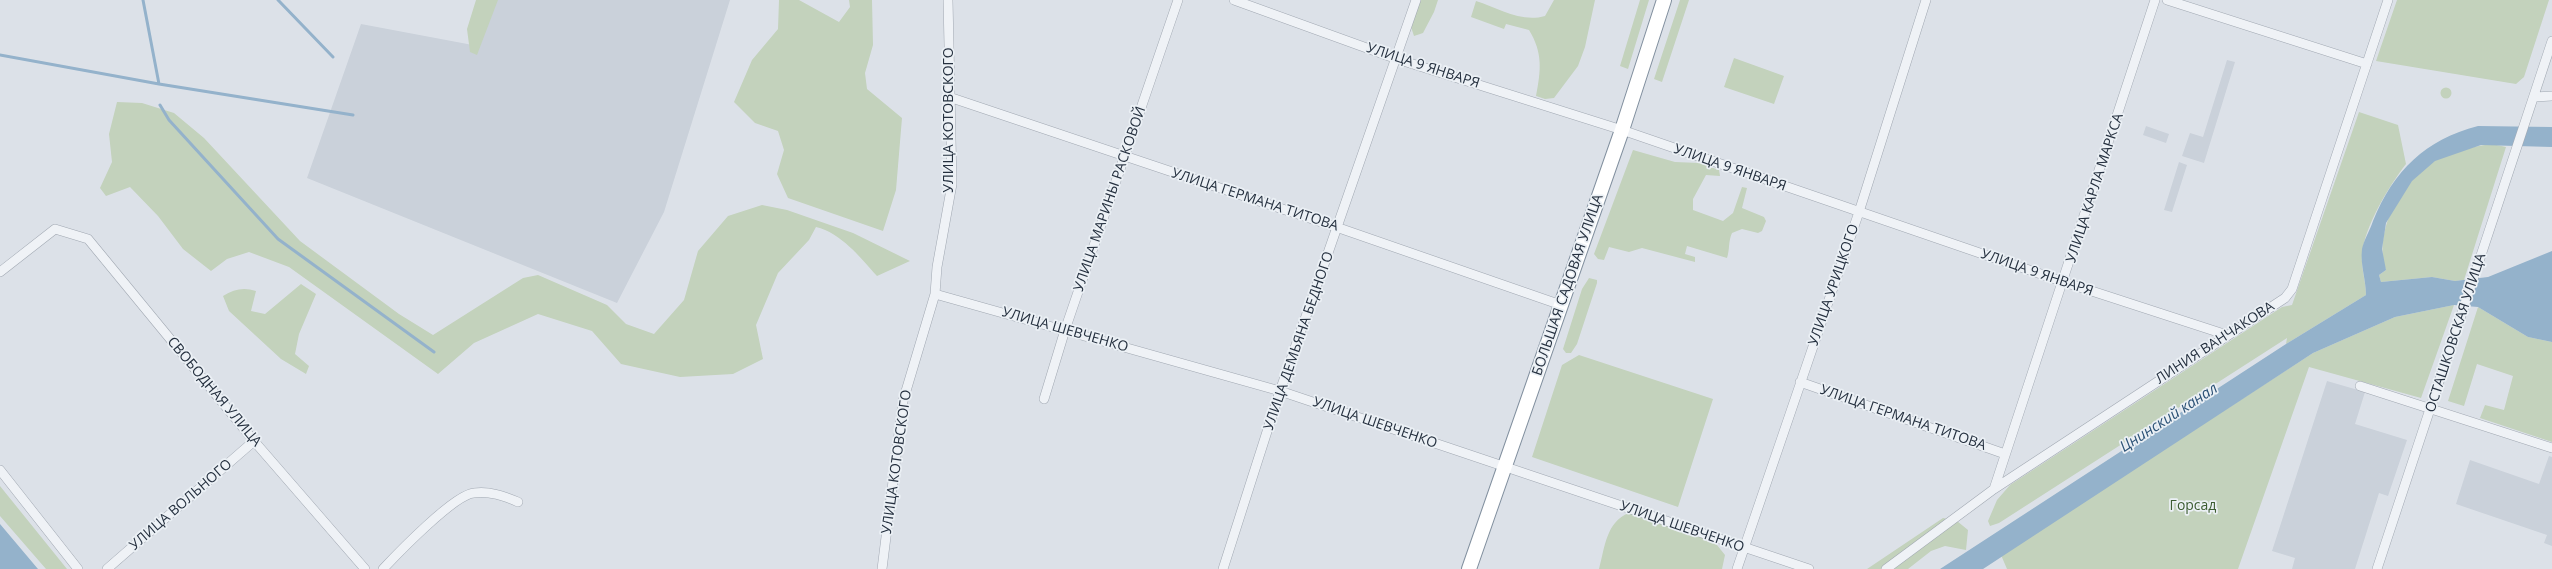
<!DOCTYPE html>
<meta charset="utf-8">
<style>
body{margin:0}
canvas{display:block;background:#dce1e8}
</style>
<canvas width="2552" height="569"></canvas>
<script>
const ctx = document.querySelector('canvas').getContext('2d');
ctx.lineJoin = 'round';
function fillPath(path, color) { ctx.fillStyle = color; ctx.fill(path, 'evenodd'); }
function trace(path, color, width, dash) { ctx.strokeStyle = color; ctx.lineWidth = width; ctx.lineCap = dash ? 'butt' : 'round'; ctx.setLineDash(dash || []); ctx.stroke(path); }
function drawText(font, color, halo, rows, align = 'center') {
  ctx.font = font + ' "Open Sans",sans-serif'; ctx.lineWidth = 3.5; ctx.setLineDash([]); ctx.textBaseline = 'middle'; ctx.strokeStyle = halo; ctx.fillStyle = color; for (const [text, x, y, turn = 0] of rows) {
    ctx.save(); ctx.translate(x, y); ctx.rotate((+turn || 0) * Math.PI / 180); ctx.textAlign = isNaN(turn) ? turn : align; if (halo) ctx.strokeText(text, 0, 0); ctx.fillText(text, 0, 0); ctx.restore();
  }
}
const built = new Path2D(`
 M 496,0 L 730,0 L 664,212 L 617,303 L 307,178 L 361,24 L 478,46 Z
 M 2227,60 L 2235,62 L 2204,163 L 2182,156 L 2190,133 L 2203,137 Z
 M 2146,126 L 2169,134 L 2166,143 L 2143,135 Z
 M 2179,162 L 2187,165 L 2172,212 L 2164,210 Z
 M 2327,381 L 2365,392 L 2355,424 L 2407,440 L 2388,496 L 2379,493 L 2355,569 L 2292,569 L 2295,558 L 2272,551 Z
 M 2549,456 L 2552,457 L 2552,546 L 2544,543 L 2547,535 L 2456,504 L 2470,460 L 2539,484 Z`);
const green = new Path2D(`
 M 476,0 L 498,0 L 477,55 L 470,52 L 467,29 Z
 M 779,0 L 799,0 L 839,22 L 850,7 L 849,0 L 872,0 L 873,45 L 865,73 L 867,89 L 902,118 L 896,190 L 883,231 L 788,198 L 777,174 L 784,150 L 778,131 L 755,123 L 734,102 L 752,60 L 778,29 Z
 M 1420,0 L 1438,0 L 1434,12 L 1423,33 L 1414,36 L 1411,27 Z
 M 1554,0 L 1595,0 L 1585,47 L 1578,66 L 1554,98 L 1545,99 L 1536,96 C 1541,70 1543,53 1529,30 L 1506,24 L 1504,29 L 1471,17 L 1476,1 C 1498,8 1521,23 1545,16 Z
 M 1640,0 L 1649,0 L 1628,69 L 1620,66 Z
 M 1680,0 L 1689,0 L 1662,82 L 1654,79 Z
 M 2397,0 L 2549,0 L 2524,77 L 2516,84 L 2376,61 Z
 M 1734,58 L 1784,76 L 1774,104 L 1724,87 Z
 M2440.5 93a5.5 5.5 0 1 1 11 0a5.5 5.5 0 1 1-11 0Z
 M 117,102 L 142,103 L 174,113 L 204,138 L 300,241 L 399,314 L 433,335 L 523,278 L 538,275 L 607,305 L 626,324 L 654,334 L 684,300 L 698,251 L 728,216 L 762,205 L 787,210 L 853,233 L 910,261 L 877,276 C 860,257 841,233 816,227 L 809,240 L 778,273 L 756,325 L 763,359 L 733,374 L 680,377 L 621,364 L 592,331 L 538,314 L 474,343 L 438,374 L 289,267 L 249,252 L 227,259 L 211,271 L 183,249 L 158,216 L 130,187 L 106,196 L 100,188 L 112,162 L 109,134 Z
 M 2359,112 L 2398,125 L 2406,164 C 2389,186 2364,227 2362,255 C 2361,268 2366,282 2366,295 L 2286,344 L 2287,338 L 1999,523 L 1990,526 L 1988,521 L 1997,500 L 2010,485 L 2282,307 L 2292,305 Z
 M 2492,144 L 2506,147 L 2464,280 L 2455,281 L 2432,277 L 2381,282 L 2379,275 L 2386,270 C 2372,231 2404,174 2441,157 C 2454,152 2478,145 2492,144 Z
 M 1633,150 L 1675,162 L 1699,163 L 1719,170 L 1720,176 L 1706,175 L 1693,199 L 1693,210 L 1723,221 L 1733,213 L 1742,187 L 1747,188 L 1742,208 L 1764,217 L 1766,221 L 1762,231 L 1758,233 L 1742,229 L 1732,233 C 1728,242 1730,249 1727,258 L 1687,246 L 1685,254 L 1695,257 L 1695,262 L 1642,248 L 1629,252 L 1609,247 L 1604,260 L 1598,259 L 1594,254 Z
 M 1589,278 L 1597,280 L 1597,283 L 1577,344 L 1571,353 L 1566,353 L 1563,349 L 1582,289 Z
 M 301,284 L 316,294 L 299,334 L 295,354 L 309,366 L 306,374 L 281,359 L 229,311 L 223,296 C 234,289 244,287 256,291 L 251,311 L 265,314 Z
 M 2454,305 L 2421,398 L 2309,367 L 2238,569 L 2007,569 L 2001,555 L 2313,353 L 2395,317 Z
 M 2478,307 L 2528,337 L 2552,342 L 2552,442 L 2480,418 L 2485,405 L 2504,410 L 2513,376 L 2477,364 L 2464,406 L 2448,401 Z
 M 1579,355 L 1713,399 L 1678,507 L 1532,457 L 1562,365 Z
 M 0,486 L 67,569 L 46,569 L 0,516 Z
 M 1629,513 L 1713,540 L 1725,555 L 1722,569 L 1599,569 C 1605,547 1606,522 1629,513 Z
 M 1943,518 L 1957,521 L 1968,530 L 1966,550 L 1945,546 L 1931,551 L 1908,569 L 1867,569 Z`);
const water = new Path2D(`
 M 2478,126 L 2552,127 L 2552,147 L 2481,145 L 2435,161 L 2412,181 L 2386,223 L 2382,249 L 2386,270 L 2379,275 L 2381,282 L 2432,277 L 2455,281 L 2488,277 L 2552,251 L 2552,342 L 2528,337 L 2478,307 L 2454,305 L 2395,317 L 2313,353 L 1983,569 L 1940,569 L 2286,344 L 2366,295 C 2366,280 2360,264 2362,249 C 2364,240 2370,230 2373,221 C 2394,170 2425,140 2478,126 Z
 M 0,524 L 38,569 L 0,569 Z`);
const stream = new Path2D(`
 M 143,0 L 159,84
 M 278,0 L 333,57
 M 0,55 L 159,84 L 353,115
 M 160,105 L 169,120 L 278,239 L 434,352`);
const minor = new Path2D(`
 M 1234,0 L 1397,59 L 1622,130 L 2064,282 L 2227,335
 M 2167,0 L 2367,64
 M 949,97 L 1339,228 L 1561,305
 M 2535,97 L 2552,96
 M 0,272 L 55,229 L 88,239 L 254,441 L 365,569
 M 935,294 L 1280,391 L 1809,569
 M 1800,382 L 2005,454
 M 2360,386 L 2552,448
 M 1044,399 L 1065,330 L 1178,0
 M 0,470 L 78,569
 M 1994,489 L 2155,0
 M 107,569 L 254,441
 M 383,569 C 398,553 455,494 474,493 C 490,491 504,496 518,502
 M 882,569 L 903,401 L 935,294 L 937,267 L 952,184 L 948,0
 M 1223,569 L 1280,391 L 1416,0
 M 1737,569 L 1859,212 L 1926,0
 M 1886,569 L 1994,489 L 2285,298 L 2292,289 L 2388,0
 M 2377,569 L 2552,41`);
const highway = new Path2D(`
 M 1469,569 L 1622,130 L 1664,0`);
const streetNames = [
 ["УЛИЦА 9 ЯНВАРЯ",1423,66,18],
 ["УЛИЦА КОТОВСКОГО",949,120,-90],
 ["УЛИЦА 9 ЯНВАРЯ",1730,168,19],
 ["УЛИЦА КАРЛА МАРКСА",2095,188,-72],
 ["УЛИЦА МАРИНЫ РАСКОВОЙ",1110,199,-71],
 ["УЛИЦА ГЕРМАНА ТИТОВА",1255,200,18],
 ["УЛИЦА 9 ЯНВАРЯ",2037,273,19],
 ["БОЛЬШАЯ САДОВАЯ УЛИЦА",1568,285,-71],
 ["УЛИЦА УРИЦКОГО",1834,285,-71],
 ["УЛИЦА ШЕВЧЕНКО",1065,330,16],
 ["ОСТАШКОВСКАЯ УЛИЦА",2456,333,-72],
 ["УЛИЦА ДЕМЬЯНА БЕДНОГО",1299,341,-71],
 ["ЛИНИЯ ВАНЧАКОВА",2215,343,-33],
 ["СВОБОДНАЯ УЛИЦА",214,392,50],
 ["УЛИЦА ГЕРМАНА ТИТОВА",1903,418,19],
 ["УЛИЦА ШЕВЧЕНКО",1375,423,19],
 ["УЛИЦА КОТОВСКОГО",897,462,-82],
 ["УЛИЦА ВОЛЬНОГО",181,505,-41],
 ["УЛИЦА ШЕВЧЕНКО",1682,527,19]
];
const parkNames = [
 ["Горсад",2193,506]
];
const waterNames = [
 ["Цнинский канал",2169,418,-33]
];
fillPath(built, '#cad1da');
fillPath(green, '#c3d2bc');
fillPath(water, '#94b2cb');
trace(stream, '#94b2cb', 3);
trace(minor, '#a1a8b2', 10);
trace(highway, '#82909f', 16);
trace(minor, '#eff2f6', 9);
trace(highway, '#fff', 14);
drawText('14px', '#25303f', '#ebf0f5', streetNames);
drawText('14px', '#3c5c31', '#ebf0f5', parkNames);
drawText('italic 15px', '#2c5276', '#ebf0f5', waterNames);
</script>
